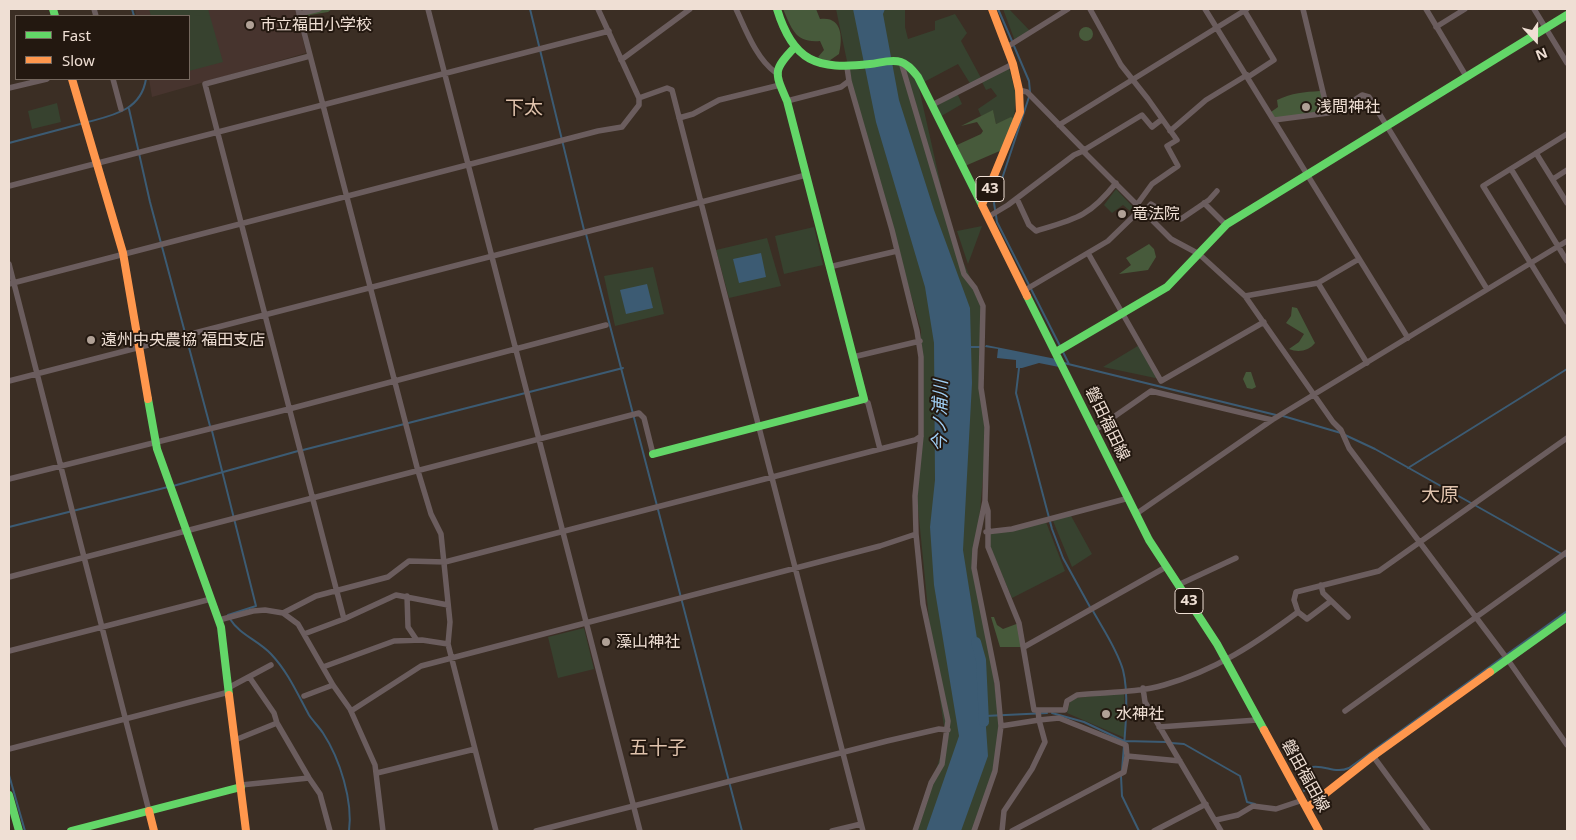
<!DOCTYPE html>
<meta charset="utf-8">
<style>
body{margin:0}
#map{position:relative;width:1576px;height:840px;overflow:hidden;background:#3b2e24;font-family:"Noto Sans",sans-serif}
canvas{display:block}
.frame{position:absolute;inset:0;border:10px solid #efdfd4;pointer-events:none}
.legend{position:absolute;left:15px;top:15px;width:175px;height:65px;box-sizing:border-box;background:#231810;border:1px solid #75685e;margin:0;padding:6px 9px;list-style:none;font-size:15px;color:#efdfd4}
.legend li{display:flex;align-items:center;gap:10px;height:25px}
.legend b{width:25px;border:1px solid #75685e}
.north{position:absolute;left:1511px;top:15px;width:50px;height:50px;-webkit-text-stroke:4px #231810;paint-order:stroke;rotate:159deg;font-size:14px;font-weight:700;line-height:20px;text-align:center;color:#efdfd4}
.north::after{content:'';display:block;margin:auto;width:18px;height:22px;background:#efdfd4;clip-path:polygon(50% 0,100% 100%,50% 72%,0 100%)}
</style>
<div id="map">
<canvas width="1576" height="840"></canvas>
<div class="frame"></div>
<ul class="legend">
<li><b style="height:6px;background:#63d668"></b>Fast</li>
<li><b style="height:6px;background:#ff974d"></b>Slow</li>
</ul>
<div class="north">N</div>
</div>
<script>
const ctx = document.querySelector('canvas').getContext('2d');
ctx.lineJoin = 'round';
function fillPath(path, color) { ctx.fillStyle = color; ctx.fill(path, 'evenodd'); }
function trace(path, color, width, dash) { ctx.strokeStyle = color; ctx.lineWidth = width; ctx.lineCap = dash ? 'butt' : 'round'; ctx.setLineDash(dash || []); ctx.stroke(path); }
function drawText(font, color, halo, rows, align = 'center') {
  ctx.font = font + ' "Noto Sans","Noto Sans JP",sans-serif'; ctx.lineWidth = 4; ctx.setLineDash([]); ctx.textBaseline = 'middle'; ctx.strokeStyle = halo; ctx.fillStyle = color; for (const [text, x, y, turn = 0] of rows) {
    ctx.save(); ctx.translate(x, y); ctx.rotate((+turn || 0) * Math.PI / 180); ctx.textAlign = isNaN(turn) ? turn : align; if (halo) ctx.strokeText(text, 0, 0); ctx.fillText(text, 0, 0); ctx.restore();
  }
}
const education = new Path2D(`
 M 135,9 L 296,9 L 306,53 L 152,97 L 149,79 L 189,79 L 189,16 L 136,16 Z`);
const green = new Path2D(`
 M 149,9 L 208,9 L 223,62 L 189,71 L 189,16 L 151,16 Z
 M 836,9 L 905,9 L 905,27 L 908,39 L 935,30 L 935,21 L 955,14 L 967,33 L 961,41 L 981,78 L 971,85 L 958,64 L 924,82 L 916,75 L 953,239 L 983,306 L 981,373 L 987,431 L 974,579 L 989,644 L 1001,733 L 989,791 L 973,831 L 916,831 L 946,739 L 931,640 L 916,488 L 921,429 L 921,330 L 857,109 Z
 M 1003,9 L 1009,9 L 1031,32 L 1015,41 Z
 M 1009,68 L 1016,95 L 1014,119 L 1011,118 L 996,124 L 993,111 L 981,116 L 978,109 L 997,96 L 991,88 L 986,90 L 981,80 Z
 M 957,93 L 962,104 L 938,118 L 933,105 Z
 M 57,103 L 61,122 L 32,129 L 28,111 Z
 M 1116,189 L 1133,207 L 1130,211 L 1123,205 L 1112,213 L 1104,205 Z
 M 982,226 L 968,264 L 957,231 Z
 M 814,227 L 823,265 L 784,274 L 775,236 Z
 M 767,238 L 781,286 L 729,298 L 716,250 Z
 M 653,267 L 664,314 L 615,326 L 604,276 Z
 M 1141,344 L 1160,379 L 1103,367 Z
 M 1070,514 L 1092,554 L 1072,567 L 1053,521 Z
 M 1046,522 L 1065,571 L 1012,598 L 988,542 L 990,534 Z
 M 584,628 L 594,669 L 558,678 L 548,637 Z
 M 1124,693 L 1125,738 L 1067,713 L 1070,702 L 1075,698 Z`);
const forest = new Path2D(`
 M 323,9 L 332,9 L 328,12 L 310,15 L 312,27 L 307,29 L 304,14 Z
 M 783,9 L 816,9 L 820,19 C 842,16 843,37 839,54 L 826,63 L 818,57 L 824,50 L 820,41 C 795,43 792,29 783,9 Z
 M1079 34a7 7 0 1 1 14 0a7 7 0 1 1-14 0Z
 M 1320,91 L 1324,96 L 1328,113 L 1276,120 L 1271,112 L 1278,107 L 1277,100 C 1292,93 1304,92 1320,91 Z
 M 993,110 L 996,124 L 1011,117 L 1014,119 L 1002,150 L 965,166 L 957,145 L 981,134 L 983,131 L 977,122 L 961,126 Z
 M 1149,244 L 1154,249 L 1156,257 L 1148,270 L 1119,274 L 1131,265 L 1126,258 Z
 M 1292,307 L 1297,308 L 1315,343 C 1309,351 1298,353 1289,349 L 1299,342 L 1304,334 L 1286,323 L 1291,316 Z
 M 1246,372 L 1251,372 L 1256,387 L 1252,389 L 1247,388 L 1243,379 Z
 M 991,617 L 994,617 L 997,625 L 1003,629 L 1019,623 L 1024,647 L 1000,647 Z`);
const water = new Path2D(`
 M 853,9 L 885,9 L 883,14 L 899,100 L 934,210 L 970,308 L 972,383 L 963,550 L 982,670 L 988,756 L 961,831 L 926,831 L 959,736 L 934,585 L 930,527 L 935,480 L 934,343 L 925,287 L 876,122 Z
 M 761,253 L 766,277 L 739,283 L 733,259 Z
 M 647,284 L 653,308 L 626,314 L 620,290 Z
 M 986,345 L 1056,359 L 1059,367 L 1039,363 L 1022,368 L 1016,368 L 1016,360 L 997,358 L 998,349 L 985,347 Z`);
const stream = new Path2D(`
 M 132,9 L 134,16
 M 530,9 L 584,230
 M 998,9 L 1012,41
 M 1014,46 L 1029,81 L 1030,92
 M 1029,97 L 994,203 L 997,222 L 1060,346
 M 129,109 L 150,202 L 210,426
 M 88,122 C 114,115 141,110 146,79
 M 9,143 L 84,123
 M 586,234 L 742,831
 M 971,347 L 981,347
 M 1062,350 L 1069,364
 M 1064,363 L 1276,415
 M 1019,368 L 1016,393 L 1052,529 L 1063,558 L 1090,607
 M 1283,416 L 1341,433
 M 212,431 L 256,606 L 228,615
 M 1345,435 L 1375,449 L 1567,557
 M 303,450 L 623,368
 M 1408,468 L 1567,369
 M 173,486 L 298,451
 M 9,527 L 168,487
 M 1093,611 C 1103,629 1117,649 1123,670 C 1130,698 1124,741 1122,771
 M 230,619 C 240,635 258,640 271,654 C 288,672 297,693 309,715 C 313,721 319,727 323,733 C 340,759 353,801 349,831
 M 1052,713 L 1084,722 L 1124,741 L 1166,742
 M 985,716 L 1047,713
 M 1171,743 L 1184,744 L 1240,776 L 1247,802 L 1255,804
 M 9,775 L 25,831
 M 1121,776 L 1122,796 L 1139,831
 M 1304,791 L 1312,767 C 1326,765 1335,774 1349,768 L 1567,611`);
const river = new Path2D(`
 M 976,642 L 981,660 L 984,722`);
const street = new Path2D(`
 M 94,9 L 96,16
 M 298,9 L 418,471 L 431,514 L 441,534 L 450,622 L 448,644 L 496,831
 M 428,9 L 640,831
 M 736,9 C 746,30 756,58 775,72
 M 1090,9 L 1121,65 L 1148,99 L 1177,140 L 1167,146 L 1178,166 L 1152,184 L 1136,206
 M 1205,9 L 1408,338
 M 1303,9 L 1328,113 L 1344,107 L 1362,95 L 1369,97 L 1487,289
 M 1426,9 L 1466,76
 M 1534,9 L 1567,63
 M 1244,10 L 1274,60 L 1248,77
 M 299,14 L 319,9
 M 1436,27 L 1465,9
 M 1007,47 L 1068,9
 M 310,56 L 205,84 L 344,619
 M 621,60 L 690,9
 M 901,62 L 964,274 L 975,288 L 983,306 L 981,388 L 987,427 L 985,501 L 975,549 L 974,568 L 997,683 L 1001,726 L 995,771 L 974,831
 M 847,67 L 849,81 L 892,230 L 917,331 L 921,357 L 921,436 L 915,496 L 916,534 L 923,604 L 948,721 L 942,764 L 931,783 L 915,831
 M 113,79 L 121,109
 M 9,88 L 47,79
 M 1019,90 L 1027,92 L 1085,151
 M 639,98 L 667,88 L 672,90 L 863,831
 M 787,101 L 841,87 L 849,81
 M 932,105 L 1013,64
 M 679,118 L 693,114 L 719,100 L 780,85
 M 1274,120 L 1328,113
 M 1059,125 L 1247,9
 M 1170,131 L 1206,100 L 1247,75
 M 1567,134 L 1483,186 L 1567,322
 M 1084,150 L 1142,115 L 1152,127 L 1161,120
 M 1536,153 L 1567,203
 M 1511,169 L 1567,261
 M 1553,179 L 1567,170
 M 9,186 L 609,31
 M 1017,199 L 1029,225 L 1036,231 C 1076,219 1089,217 1116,183
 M 1204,203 L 1226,225
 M 1143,213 L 1151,204 L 1173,218 L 1181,219 L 1209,200 L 1217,191
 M 988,217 L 1008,205 L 1074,155 L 1083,151 L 1171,239 L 1199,254 L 1245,296 L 1333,422 L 1341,430 L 1349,448 L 1508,660 L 1567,745
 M 1088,253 L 1161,381 L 1264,322
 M 9,264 L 149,811
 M 829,267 L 897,251
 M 1318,283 L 1367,363
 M 9,284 L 598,131 L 622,127 L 639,105 L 639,98 L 598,9
 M 1025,290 L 1108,241 L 1140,210
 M 1245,296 L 1318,283 L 1359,259
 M 853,357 L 920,341
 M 9,381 L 806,175
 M 864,399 L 868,403 L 880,449
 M 1095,430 L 1151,391 L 1272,420
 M 9,479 L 289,409 L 606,325
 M 985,501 L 988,511 L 988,547 L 1019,623 L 1034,710 L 1065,710 L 1067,701 L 1077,695 C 1105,692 1137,693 1164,685 C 1216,670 1255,644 1298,612 L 1294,600 L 1296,592 L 1379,571 L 1567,438
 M 1136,514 L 1272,420 L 1567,241
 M 986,532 L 1012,529 L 1129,498
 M 9,577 L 639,413 L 644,418 L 653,454
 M 1178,585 L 1236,558
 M 1321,585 L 1323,593 L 1348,617
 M 407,596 L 408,627 L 416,639
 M 1298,612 L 1307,619 L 1331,601
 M 283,613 L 316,596 L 388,577 L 409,561 L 445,562 L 915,440 L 921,436
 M 219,620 L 253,611 L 265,610 L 283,613 L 298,624 L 333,685 L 350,709 L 375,765 L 383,831
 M 304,634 L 344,619 L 396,595 L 448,605
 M 1024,647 L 1166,567
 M 9,651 L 211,599
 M 323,667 L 394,641 L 422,640 L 448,644
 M 250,678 L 274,713 L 277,723 L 309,778 L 320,794 L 330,831
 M 228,688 L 271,665
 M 1143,688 L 1145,702 L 1221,831
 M 304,696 L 333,685
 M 351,711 L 421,666 L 880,546 L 916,534
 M 1345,711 L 1567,552
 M 1001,726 L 1039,720 L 1038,710
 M 1159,727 L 1257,720
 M 235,740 L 277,723
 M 9,749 L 229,692
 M 1373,756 L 1428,831
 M 377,773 L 475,749
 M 241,785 L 309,778
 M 1216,820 L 1238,815 L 1253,806 L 1276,809 L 1303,800
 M 536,831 L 887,741 L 939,729 L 948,730
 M 832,831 L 861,824
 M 1002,831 L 1004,811 L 1032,769 L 1045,742 L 1039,720 L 1059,718 L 1126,745 L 1127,756
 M 1012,831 L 1124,772 L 1127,756 L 1180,761
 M 1154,831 L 1206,804`);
const fast = new Path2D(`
 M 53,9 L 55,16
 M 777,9 C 793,62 817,70 870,64 C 880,63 891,59 901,62 C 908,64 913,71 918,77 L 982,205
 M 1027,296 L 1149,540 L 1217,644 L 1264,730
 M 1056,352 L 1167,287 L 1227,224 L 1567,15
 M 148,399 L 157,449 L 221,627 L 229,695
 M 653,454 L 864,399 L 787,101 C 775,73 772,71 794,48
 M 1490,672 L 1567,617
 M 9,795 L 19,831
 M 71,831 L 241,787`);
const slow = new Path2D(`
 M 992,9 L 1013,64 L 1019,90 L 1020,112 L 982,205 L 1027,296
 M 72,79 L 123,253 L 148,399
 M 229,695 L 246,831
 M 1264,730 L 1319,831
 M 1307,808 L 1373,756 L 1490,672
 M 149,811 L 154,831`);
const markers = [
 [250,25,5,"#b0a196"],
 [1306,107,5,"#b0a196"],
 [1122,214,5,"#b0a196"],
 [91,340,5,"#b0a196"],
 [606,642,5,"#b0a196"],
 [1106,714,5,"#b0a196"]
];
const shields = [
 [990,189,28],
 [1189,601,28]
];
const shieldNames = [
 ["43",990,189],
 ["43",1189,601]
];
const poiNames = [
 ["市立福田小学校",260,25],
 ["浅間神社",1316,107],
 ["竜法院",1132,214],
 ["遠州中央農協 福田支店",101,340],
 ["藻山神社",616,642],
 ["水神社",1116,714]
];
const streetNames = [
 ["磐田福田線",1107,424,64],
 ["磐田福田線",1305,776,61]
];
const waterNames = [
 ["今ノ浦川",941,416,-89]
];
const quarterNames = [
 ["下太",524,109],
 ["大原",1440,496],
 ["五十子",658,749]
];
fillPath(education, '#47342e');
fillPath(green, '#37422f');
fillPath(forest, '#475a3b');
fillPath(water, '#3c5b73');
trace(stream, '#3c5b73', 2);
trace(river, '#3c5b73', 10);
trace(street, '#6b5d5e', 5.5);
trace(fast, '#63d668', 8);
trace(slow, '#ff974d', 8);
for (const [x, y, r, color] of markers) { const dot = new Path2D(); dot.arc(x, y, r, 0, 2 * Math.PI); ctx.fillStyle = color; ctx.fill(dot); trace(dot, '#231810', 2); }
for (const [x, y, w] of shields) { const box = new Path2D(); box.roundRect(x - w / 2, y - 12.5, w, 25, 4); ctx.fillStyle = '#231810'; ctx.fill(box); trace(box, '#efdfd4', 1); }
drawText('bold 15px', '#efdfd4', null, shieldNames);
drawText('16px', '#efdfd4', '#231810', poiNames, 'left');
drawText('16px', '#efdfd4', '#231810', streetNames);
drawText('italic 18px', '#a0cff5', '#231810', waterNames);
drawText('19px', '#e0c3ad', '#231810', quarterNames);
</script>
